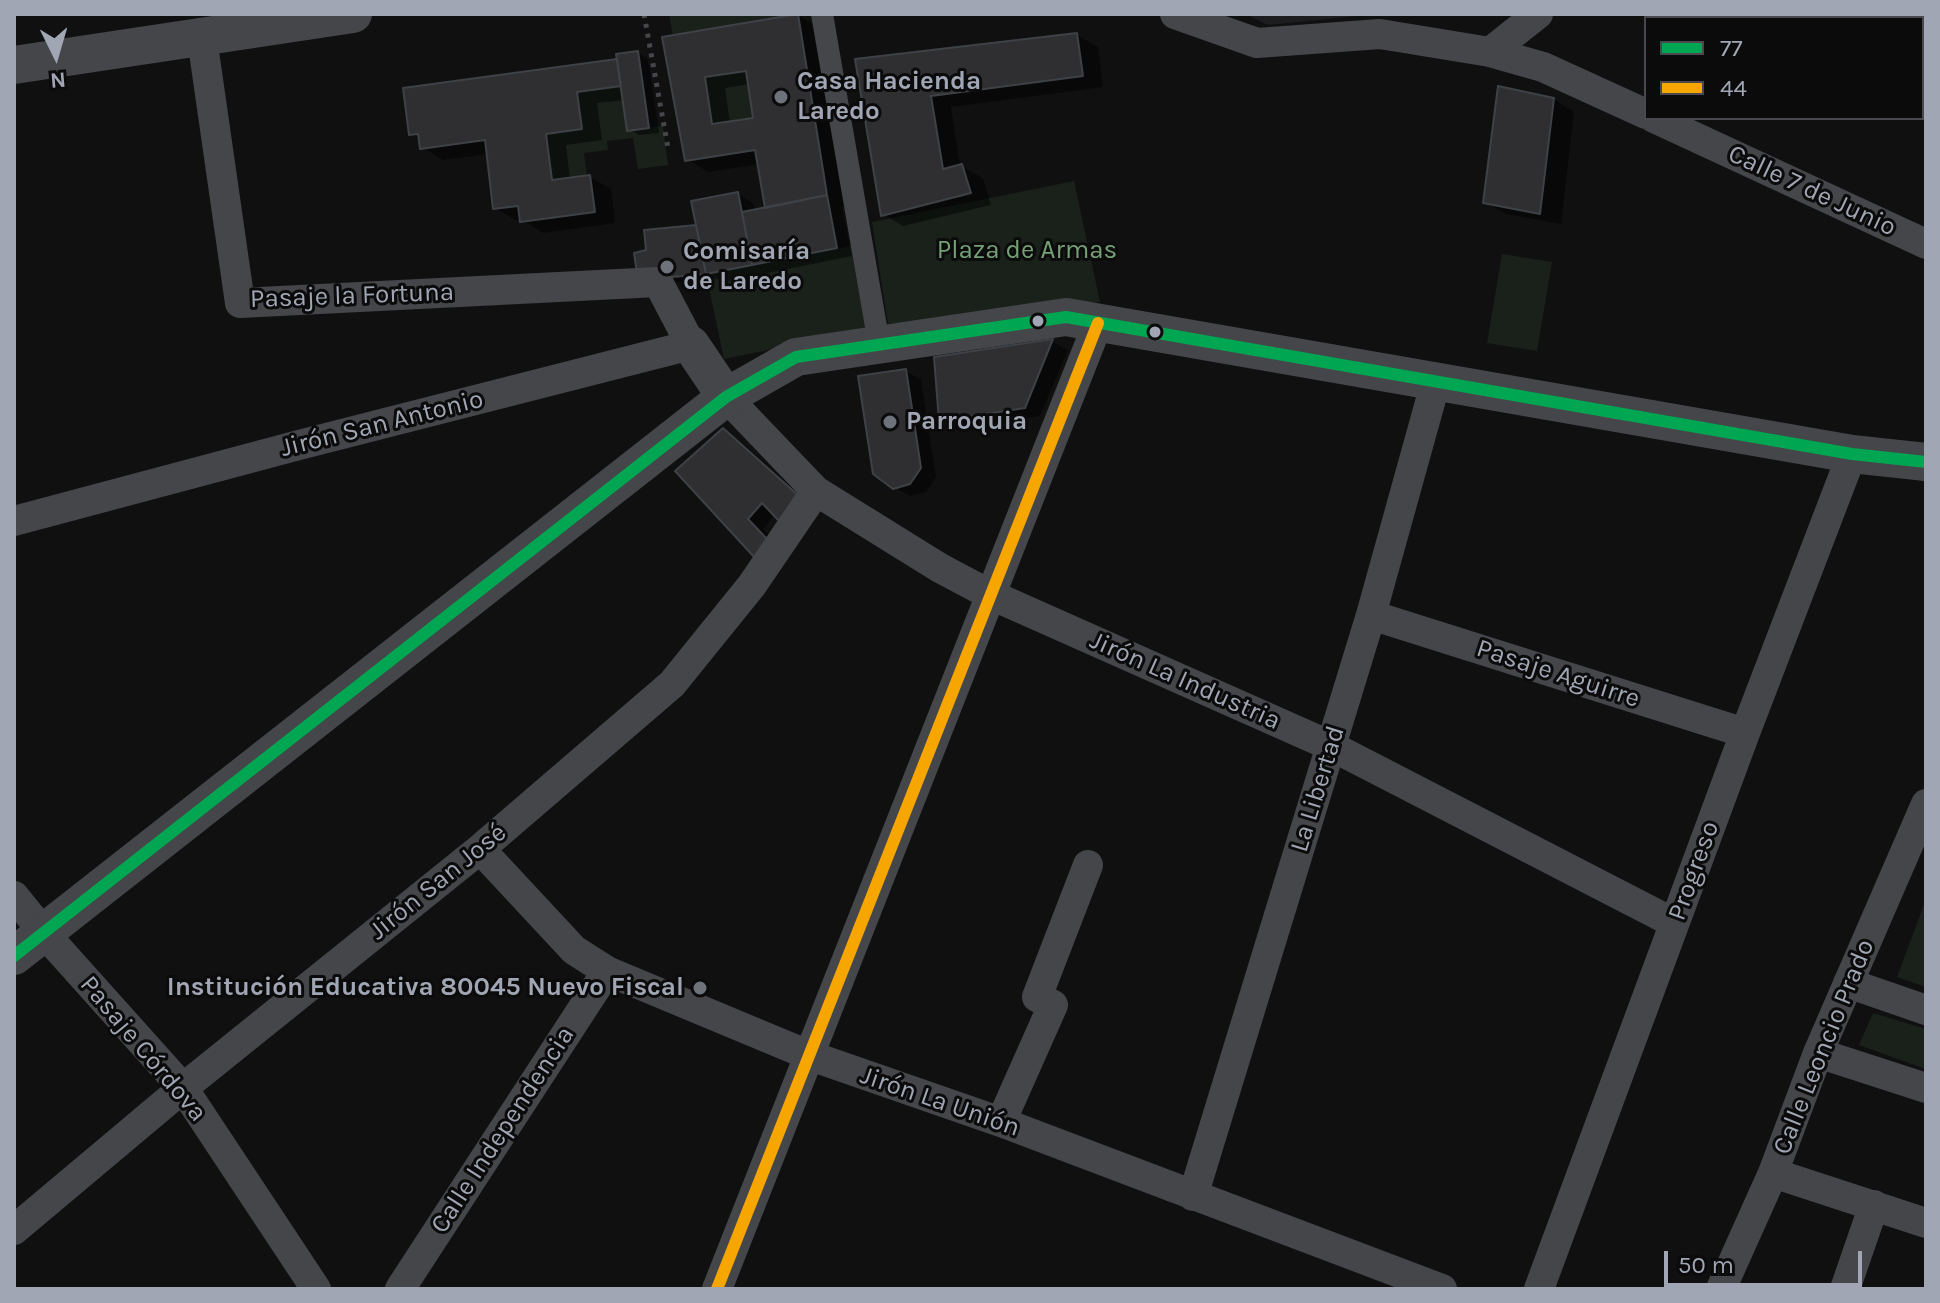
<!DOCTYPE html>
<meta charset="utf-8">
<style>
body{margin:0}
#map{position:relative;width:1940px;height:1303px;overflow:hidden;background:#101011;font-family:Karla,sans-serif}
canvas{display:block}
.frame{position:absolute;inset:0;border:16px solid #a0a6b3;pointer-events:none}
.legend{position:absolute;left:1644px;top:16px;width:280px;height:104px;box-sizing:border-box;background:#0b0b0c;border:2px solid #47494f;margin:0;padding:10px 14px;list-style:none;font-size:24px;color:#a0a6b3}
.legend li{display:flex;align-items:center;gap:16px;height:40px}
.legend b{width:40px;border:2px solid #47494f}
.north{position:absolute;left:16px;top:16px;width:80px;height:80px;-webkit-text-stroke:6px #0b0b0c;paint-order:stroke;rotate:175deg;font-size:22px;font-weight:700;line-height:32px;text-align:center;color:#a0a6b3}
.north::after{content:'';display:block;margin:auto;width:28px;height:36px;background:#a0a6b3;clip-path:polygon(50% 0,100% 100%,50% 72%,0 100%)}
.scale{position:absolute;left:1664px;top:1251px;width:198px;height:36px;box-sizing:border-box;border:4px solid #a0a6b3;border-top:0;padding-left:10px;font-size:24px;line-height:28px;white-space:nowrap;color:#a0a6b3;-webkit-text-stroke:6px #0b0b0c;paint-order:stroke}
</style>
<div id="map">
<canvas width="1940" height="1303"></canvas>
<div class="frame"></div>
<ul class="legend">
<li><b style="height:10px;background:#00a651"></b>77</li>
<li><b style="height:10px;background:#f7a600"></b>44</li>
</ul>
<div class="north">N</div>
<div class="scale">50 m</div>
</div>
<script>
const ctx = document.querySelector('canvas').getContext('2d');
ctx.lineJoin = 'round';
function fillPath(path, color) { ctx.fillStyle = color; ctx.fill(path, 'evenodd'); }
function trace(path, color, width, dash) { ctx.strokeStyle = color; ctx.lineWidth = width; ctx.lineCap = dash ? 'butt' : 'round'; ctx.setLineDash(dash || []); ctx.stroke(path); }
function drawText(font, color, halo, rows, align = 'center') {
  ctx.font = font + ' Karla,sans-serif'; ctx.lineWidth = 6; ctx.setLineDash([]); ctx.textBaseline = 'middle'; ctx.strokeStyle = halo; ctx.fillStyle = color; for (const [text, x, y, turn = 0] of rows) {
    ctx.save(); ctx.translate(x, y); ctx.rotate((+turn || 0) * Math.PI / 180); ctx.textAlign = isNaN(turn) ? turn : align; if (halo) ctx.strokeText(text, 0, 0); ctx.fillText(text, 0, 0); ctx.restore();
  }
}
const built = new Path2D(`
 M 1245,14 L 1377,14 L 1268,25 Z`);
const green = new Path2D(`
 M 669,14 L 798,14 L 799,17 L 673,37 Z
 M 746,71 L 753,118 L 712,124 L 705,77 Z
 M 621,86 L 627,130 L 663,126 L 668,165 L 638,169 L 633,138 L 607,141 L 608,150 L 584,153 L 587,176 L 552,180 L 546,134 L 582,129 L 577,92 Z
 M 1074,181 L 1100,302 L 888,324 L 872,222 Z
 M 851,246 L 866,330 L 724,359 L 706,274 Z
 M 1502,254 L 1552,262 L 1537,351 L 1487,343 Z
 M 1926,899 L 1926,987 L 1897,977 Z
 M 1873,1013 L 1926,1029 L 1926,1069 L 1859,1045 Z`);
const shadow = new Path2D(`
 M 798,15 L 819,27 L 847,206 L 842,207 L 852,256 L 723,282 L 718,279 L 650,284 L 648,252 L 698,226 L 738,194 L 753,203 L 755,212 L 767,209 L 760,164 L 708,172 L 687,159 L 665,39 ZM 750,84 L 755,119 L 730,123 L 725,88 Z
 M 1077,35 L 1098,47 L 1103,87 L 951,107 L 960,166 L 983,178 L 991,205 L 903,226 L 883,214 L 857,61 Z
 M 638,53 L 648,59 L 659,133 L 639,135 L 629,129 L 625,100 L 597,103 L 602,140 L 566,145 L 570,179 L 590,177 L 611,189 L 615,223 L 543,233 L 522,219 L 516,220 L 495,208 L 488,154 L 443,160 L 422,147 L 421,140 L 411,134 Z
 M 1554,99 L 1574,112 L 1561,224 L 1506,214 L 1485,202 Z
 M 1053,342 L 1068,350 L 1040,416 L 956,429 L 941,420 L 936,359 Z
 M 906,371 L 921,380 L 936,477 L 926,492 L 910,496 L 894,487 Z
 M 723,431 L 739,440 L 813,506 L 775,514 L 763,529 L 782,549 L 756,557 Z`);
const building = new Path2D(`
 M 798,14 L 827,195 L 765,208 L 755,150 L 685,161 L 662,37 ZM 746,71 L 753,118 L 712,124 L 705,77 Z
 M 1077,33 L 1083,76 L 931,96 L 943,169 L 962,164 L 971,193 L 881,216 L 855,59 Z
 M 638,51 L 649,128 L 627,131 L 616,54 Z
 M 617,59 L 621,86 L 577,92 L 582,129 L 546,134 L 552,180 L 590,175 L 595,212 L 520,222 L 518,206 L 493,209 L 485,140 L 420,149 L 418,134 L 409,135 L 403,88 Z
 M 1498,86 L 1554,98 L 1540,214 L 1483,203 Z
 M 738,192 L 752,265 L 706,274 L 691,201 Z
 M 827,195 L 837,248 L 752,265 L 742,212 Z
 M 696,225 L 706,274 L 638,280 L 634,253 L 646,250 L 644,230 Z
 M 1053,339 L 1025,408 L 939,421 L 934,357 Z
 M 906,369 L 921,468 L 910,484 L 893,489 L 873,474 L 858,376 Z
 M 723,428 L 799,496 L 780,522 L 762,503 L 748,519 L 767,539 L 755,558 L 675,471 Z`);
const path = new Path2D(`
 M 644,14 L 668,148`);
const pedestrian = new Path2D(`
 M 822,14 L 879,344`);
const minor = new Path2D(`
 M 1175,14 L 1257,43 L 1380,34 L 1490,52 L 1543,67 L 1646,114
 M 1763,14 L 1772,18
 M 1867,14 L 1867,18
 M 1490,52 L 1538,14
 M 1922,83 L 1926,85
 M 1654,118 L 1926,244
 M 726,397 L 816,491 L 940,568 L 989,594 L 1331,746 L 1674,923
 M 14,521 L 299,445 L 691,345 L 658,282 L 240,303 L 202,38
 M 1371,615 L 1745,733
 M 480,849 L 574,950 L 607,971 L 811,1056 L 1001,1122 L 1442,1289
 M 14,896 L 44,933 L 183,1088 L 316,1289
 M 1848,983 L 1926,1010
 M 1818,1053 L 1926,1088
 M 1001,1122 L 1053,1005 L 1037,997 L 1088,865
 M 1773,1173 L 1926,1223
 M 1193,1196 L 1371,615 L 1436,381
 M 14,1230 L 183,1088 L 480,849 L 672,684 L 752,585 L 816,491
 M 400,1289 L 607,971
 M 717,1289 L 1098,323
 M 1539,1289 L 1745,733 L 1852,454
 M 1721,1289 L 1773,1173 L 1818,1053 L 1926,804
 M 1845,1289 L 1874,1205`);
const tertiary = new Path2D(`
 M 14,65 L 353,14
 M 691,345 L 726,397
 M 14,956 L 726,397 L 796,357 L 1066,317 L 1852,454 L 1926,462`);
const bus1 = new Path2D(`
 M 14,956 L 726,397 L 796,357 L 1066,317 L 1852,454 L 1926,462`);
const bus2 = new Path2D(`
 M 717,1289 L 1098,323`);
const markers = [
 [781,97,8,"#6e727a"],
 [667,267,8,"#6e727a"],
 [1038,321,7,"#a0a6b3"],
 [1155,332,7,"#a0a6b3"],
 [890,422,8,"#6e727a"],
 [700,988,8,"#6e727a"]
];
const poiNames = [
 ["Casa Hacienda",797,82],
 ["Laredo",797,112],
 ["Comisaría",683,252],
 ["de Laredo",683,282],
 ["Parroquia",906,422],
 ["Institución Educativa 80045 Nuevo Fiscal",684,988,"right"]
];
const streetNames = [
 ["Calle 7 de Junio",1812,191,25],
 ["Pasaje la Fortuna",352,296,-2],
 ["Jirón San Antonio",382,424,-14],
 ["Pasaje Aguirre",1558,674,18],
 ["Jirón La Industria",1185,681,24],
 ["La Libertad",1318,789,-73],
 ["Progreso",1694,871,-70],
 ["Jirón San José",438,882,-39],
 ["Calle Leoncio Prado",1824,1047,-68],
 ["Pasaje Córdova",143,1049,50],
 ["Jirón La Unión",940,1102,19],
 ["Calle Independencia",503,1130,-57]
];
const parkNames = [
 ["Plaza de Armas",1027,251]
];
fillPath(built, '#1d1d1f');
fillPath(green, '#1a211b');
fillPath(shadow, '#0007');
fillPath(building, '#2f2f31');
trace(building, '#3e4145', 2);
trace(path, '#46474b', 5, [4, 6]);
trace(pedestrian, '#444649', 22);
trace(minor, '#444649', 30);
trace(tertiary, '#444649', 38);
trace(bus1, '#00a651', 12);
trace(bus2, '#f7a600', 12);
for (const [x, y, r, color] of markers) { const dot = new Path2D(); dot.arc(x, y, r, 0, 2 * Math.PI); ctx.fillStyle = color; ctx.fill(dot); trace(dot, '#0b0b0c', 3); }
drawText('bold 26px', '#a0a6b3', '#0b0b0c', poiNames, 'left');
drawText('26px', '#a0a6b3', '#0b0b0c', streetNames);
drawText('26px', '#75a076', '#0b0b0c', parkNames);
</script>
